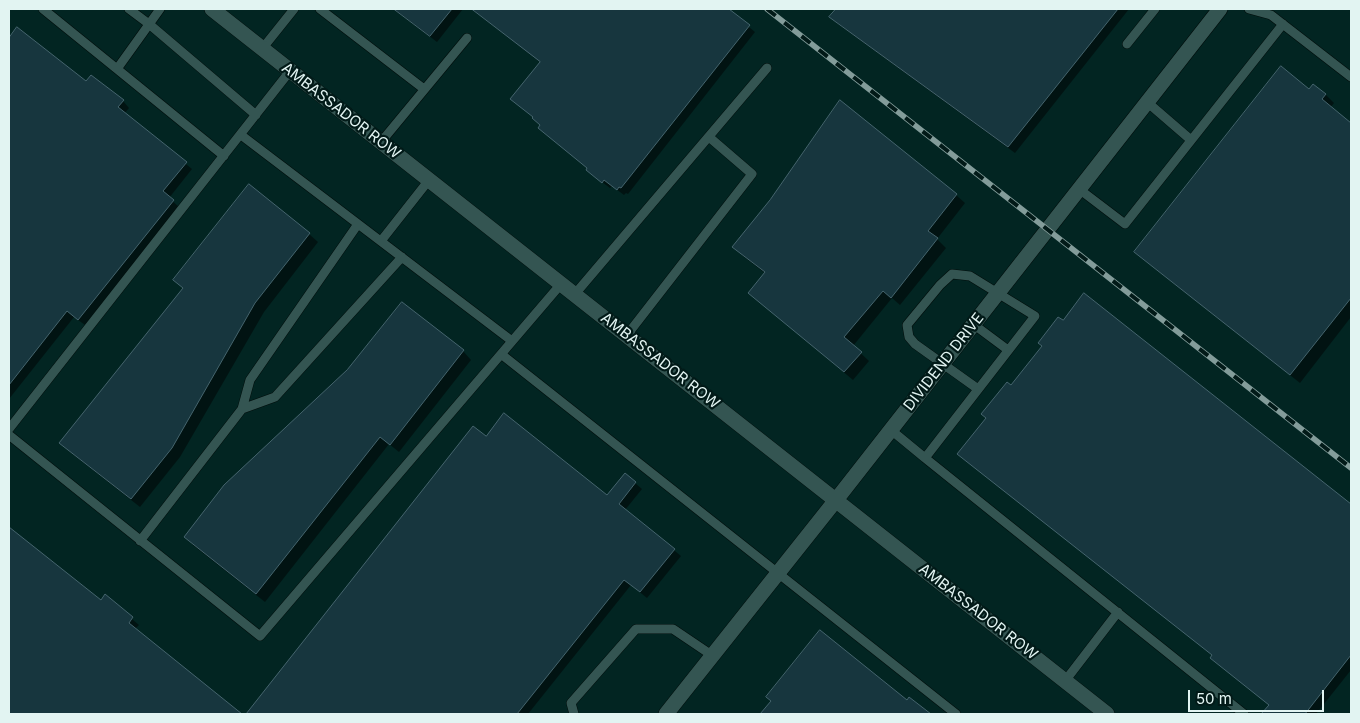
<!DOCTYPE html>
<style>
body{margin:0}
#map{position:relative;width:1360px;height:723px;overflow:hidden;background:#022522;font-family:Inter,sans-serif}
canvas{display:block}
.frame{position:absolute;inset:0;border:10px solid #e2f4f2;pointer-events:none}
.scale{position:absolute;left:1188px;top:690px;width:136px;height:22px;box-sizing:border-box;border:2px solid #e2f4f2;border-top:0;padding-left:6px;font-size:15px;line-height:18px;white-space:nowrap;color:#e2f4f2;-webkit-text-stroke:4px #021a18;paint-order:stroke}
</style>
<div id="map">
<canvas width="1360" height="723"></canvas>
<div class="frame"></div>
<div class="scale">50 m</div>
</div>
<script>
const ctx = document.querySelector('canvas').getContext('2d');
ctx.lineJoin = 'round';
function fillPath(path, color) { ctx.fillStyle = color; ctx.fill(path, 'evenodd'); }
function trace(path, color, width, dash) { ctx.strokeStyle = color; ctx.lineWidth = width; ctx.lineCap = dash ? 'butt' : 'round'; ctx.setLineDash(dash || []); ctx.stroke(path); }
function drawText(font, color, halo, rows, align = 'center') {
  ctx.font = font + ' Inter,sans-serif'; ctx.lineWidth = 4.5; ctx.setLineDash([]); ctx.textBaseline = 'middle'; ctx.strokeStyle = halo; ctx.fillStyle = color; for (const [text, x, y, turn = 0] of rows) {
    ctx.save(); ctx.translate(x, y); ctx.rotate((+turn || 0) * Math.PI / 180); ctx.textAlign = isNaN(turn) ? turn : align; if (halo) ctx.strokeText(text, 0, 0); ctx.fillText(text, 0, 0); ctx.restore();
  }
}
const shadow = new Path2D(`
 M 394,9 L 463,9 L 437,42 Z
 M 472,9 L 727,9 L 755,32 L 628,194 L 626,193 L 624,195 L 612,186 L 610,188 L 594,176 L 588,168 L 539,128 L 541,126 L 541,63 Z
 M 838,9 L 1129,9 L 1015,153 L 838,24 L 831,17 Z
 M 17,29 L 86,83 L 91,76 L 123,101 L 129,108 L 124,114 L 192,169 L 169,198 L 179,207 L 85,325 L 74,317 L 9,399 L 9,40 Z
 M 1313,86 L 1326,95 L 1334,103 L 1330,108 L 1351,124 L 1351,317 L 1300,383 L 1144,260 L 1135,252 Z
 M 956,195 L 965,203 L 937,239 L 946,248 L 900,305 L 892,298 L 853,346 L 869,361 L 853,380 L 759,301 L 766,274 L 743,256 L 734,247 Z
 M 309,234 L 318,242 L 264,312 L 180,457 L 140,507 L 70,452 L 61,443 L 184,289 L 175,280 Z
 M 1084,295 L 1351,506 L 1351,670 L 1316,714 L 1282,714 L 1219,664 L 1011,387 Z
 M 463,351 L 471,360 L 399,452 L 389,444 L 265,602 L 194,546 L 185,537 Z
 M 473,427 L 487,438 L 607,497 L 635,483 L 642,489 L 625,510 L 681,556 L 647,598 L 631,585 L 528,714 L 248,714 Z
 M 9,529 L 101,602 L 105,596 L 139,625 L 135,629 L 240,714 L 9,714 Z
 M 909,699 L 929,714 L 762,714 L 772,701 L 907,702 Z`);
const building = new Path2D(`
 M 394,9 L 452,9 L 430,36 Z
 M 472,9 L 729,9 L 750,25 L 621,188 L 619,187 L 617,190 L 604,180 L 602,183 L 586,170 L 587,168 L 538,128 L 540,125 L 532,118 L 533,117 L 510,99 L 540,62 Z
 M 836,9 L 1118,9 L 1008,147 L 829,17 Z
 M 17,27 L 86,81 L 91,75 L 124,100 L 118,107 L 187,162 L 163,191 L 174,200 L 78,320 L 67,311 L 9,385 L 9,38 Z
 M 1281,66 L 1309,89 L 1313,84 L 1326,94 L 1322,99 L 1351,123 L 1351,298 L 1290,375 L 1134,252 Z
 M 840,100 L 957,194 L 928,231 L 938,238 L 891,298 L 883,291 L 844,337 L 862,352 L 844,372 L 748,293 L 765,272 L 732,247 L 770,200 Z
 M 249,184 L 310,233 L 255,303 L 172,448 L 131,499 L 59,443 L 183,288 L 173,280 Z
 M 1084,293 L 1351,504 L 1351,655 L 1305,714 L 1261,714 L 1269,705 L 1210,658 L 1212,655 L 957,454 L 986,418 L 981,414 L 1007,382 L 1011,385 L 1042,346 L 1038,343 L 1058,317 L 1063,320 Z
 M 402,302 L 464,350 L 390,445 L 380,437 L 256,594 L 184,537 L 224,485 L 347,370 Z
 M 504,413 L 607,495 L 625,473 L 636,482 L 619,504 L 675,549 L 640,592 L 624,580 L 517,714 L 246,714 L 473,426 L 486,436 Z
 M 9,527 L 101,600 L 105,594 L 133,617 L 129,623 L 242,714 L 9,714 Z
 M 820,630 L 907,700 L 909,697 L 931,714 L 760,714 L 771,701 L 766,697 Z`);
const lane = new Path2D(`
 M 43,9 L 117,69 L 160,9
 M 129,9 L 149,24 L 256,115
 M 320,9 L 424,89
 M 1249,9 L 1271,15 L 1351,77
 M 1127,44 L 1155,9
 M 262,49 L 294,9
 M 117,69 L 224,156
 M 1147,102 L 1191,140
 M 241,135 L 512,341
 M 381,142 L 467,38
 M 1079,189 L 1125,224 L 1283,24
 M 358,224 L 250,380 L 242,409 L 275,397 L 402,257
 M 381,241 L 429,180
 M 575,294 L 767,68
 M 973,324 L 1008,350
 M 627,335 L 752,174 L 709,137
 M 501,354 L 956,714
 M 978,389 L 915,344 L 909,337 L 907,325 L 940,285 L 952,274 L 970,276 L 1035,316 L 925,458 L 1244,714
 M 9,429 L 290,71
 M 891,430 L 925,458
 M 9,435 L 260,636 L 561,284
 M 140,541 L 242,409
 M 1065,681 L 1118,612
 M 574,714 L 571,703 L 636,629 L 673,629 L 713,656`);
const street = new Path2D(`
 M 212,9 L 1107,714
 M 666,714 L 836,500 L 1220,9`);
const rail = new Path2D(`
 M 767,9 L 1351,468`);
const streetNames = [
 ["AMBASSADOR ROW",341,111,38],
 ["AMBASSADOR ROW",660,361,38],
 ["DIVIDEND DRIVE",944,362,-52],
 ["AMBASSADOR ROW",978,612,38]
];
fillPath(shadow, '#0007');
fillPath(building, '#17363e');
trace(building, '#45646d', 1);
trace(lane, '#000d0b', 10);
trace(street, '#000d0b', 16);
trace(lane, '#345552', 9);
trace(street, '#345552', 15);
trace(rail, '#839c9a', 5.5);
trace(rail, '#021a18', 4, [11]);
drawText('15px', '#e2f4f2', '#021a18', streetNames);
</script>
